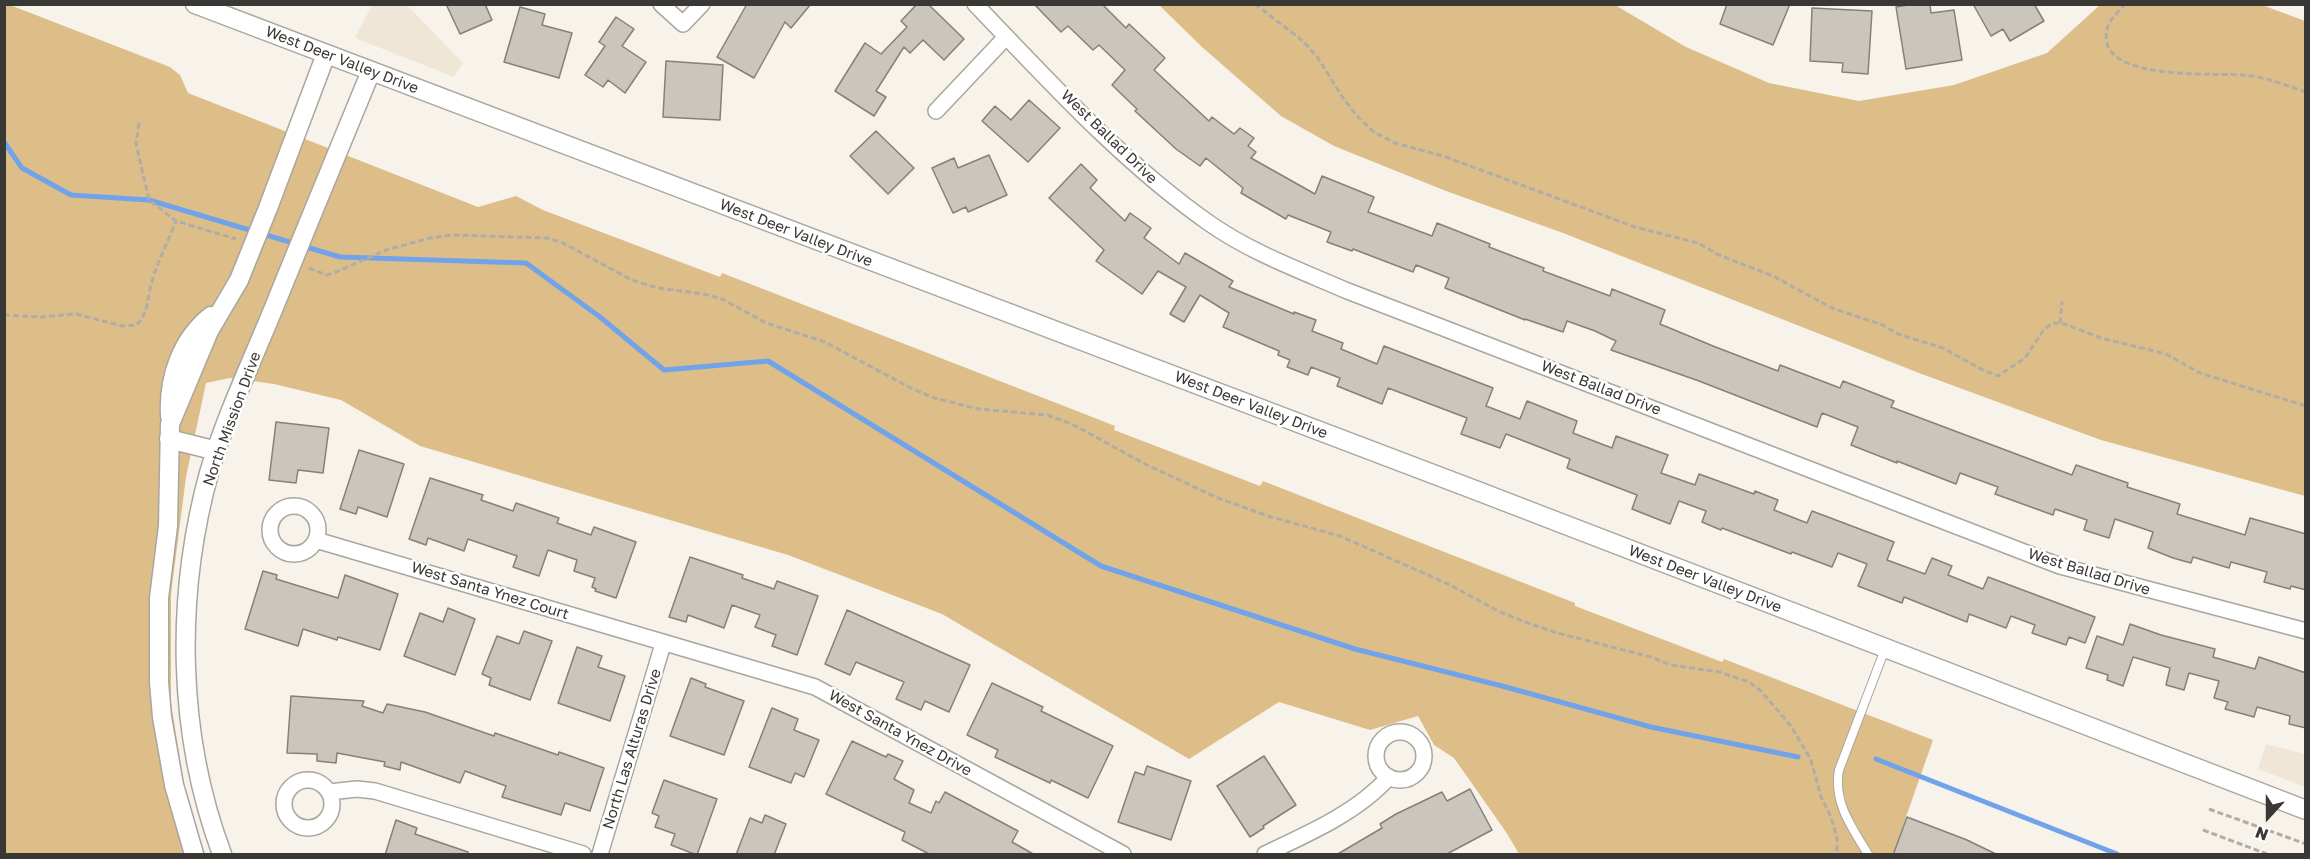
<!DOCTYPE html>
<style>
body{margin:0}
#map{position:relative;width:2310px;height:859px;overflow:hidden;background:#f7f2ea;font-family:"Golos Text",sans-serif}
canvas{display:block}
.frame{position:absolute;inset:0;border:6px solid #3a3835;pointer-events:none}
.north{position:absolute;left:2238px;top:787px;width:60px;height:60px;-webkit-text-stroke:4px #fff;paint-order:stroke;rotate:201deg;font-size:16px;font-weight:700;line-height:24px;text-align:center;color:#3a3835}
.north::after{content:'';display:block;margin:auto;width:21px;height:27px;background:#3a3835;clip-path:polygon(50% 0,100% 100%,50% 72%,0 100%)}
</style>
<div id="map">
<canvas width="2310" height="859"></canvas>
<div class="frame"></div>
<div class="north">N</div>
</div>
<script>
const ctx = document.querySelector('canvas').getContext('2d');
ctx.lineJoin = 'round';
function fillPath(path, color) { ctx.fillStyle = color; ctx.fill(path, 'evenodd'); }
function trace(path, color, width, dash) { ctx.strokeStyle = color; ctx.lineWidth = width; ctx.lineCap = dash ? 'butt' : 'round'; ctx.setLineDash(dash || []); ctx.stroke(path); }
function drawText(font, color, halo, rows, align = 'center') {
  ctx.font = font + ' "Golos Text",sans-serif'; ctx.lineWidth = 5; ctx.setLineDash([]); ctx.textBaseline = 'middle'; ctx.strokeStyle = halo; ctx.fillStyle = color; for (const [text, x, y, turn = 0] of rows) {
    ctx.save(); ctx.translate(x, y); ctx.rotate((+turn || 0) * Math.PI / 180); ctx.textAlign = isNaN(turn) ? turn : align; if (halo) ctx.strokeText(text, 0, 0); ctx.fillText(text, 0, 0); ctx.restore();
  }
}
const built = new Path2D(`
 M 372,5 L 407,5 L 463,63 L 454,77 L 355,38 Z
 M 2266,744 L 2305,754 L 2305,787 L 2258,769 Z`);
const green = new Path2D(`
 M 5,5 L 10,5 L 170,67 L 180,75 L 188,93 L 478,207 L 516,196 L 543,210 L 720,277 L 722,273 L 1100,420 L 1115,426 L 1114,430 L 1260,486 L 1263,481 L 1575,603 L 1575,606 L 1722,662 L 1724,659 L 1933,740 L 1893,854 L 1519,854 L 1506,832 L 1454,758 L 1434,745 L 1418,716 L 1370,730 L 1279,702 L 1189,759 L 942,614 L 788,555 L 420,446 L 341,400 L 274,384 L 230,378 L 206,383 L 186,477 L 171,594 L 171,703 L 190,821 L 205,854 L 5,854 Z
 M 1159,5 L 1615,5 L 1686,47 L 1769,83 L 1859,101 L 1954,85 L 2047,53 L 2100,5 L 2262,5 L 2305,21 L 2305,496 L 2101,440 L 2003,404 L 1919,373 L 1563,233 L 1446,191 L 1334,146 L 1281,116 L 1202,47 Z`);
const stream = new Path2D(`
 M 4,142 L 22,168 L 71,195 L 149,200 L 340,257 L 526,263 L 600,317 L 664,370 L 768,361 L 1101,566 L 1355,649 L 1502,686 L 1651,727 L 1798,757
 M 1876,759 L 2117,854`);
const building = new Path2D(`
 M 446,4 L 485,4 L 492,20 L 460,34 Z
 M 747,4 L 811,4 L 791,28 L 785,22 L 754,78 L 717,57 Z
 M 917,4 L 928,4 L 964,39 L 944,60 L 923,40 L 910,53 L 904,47 L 876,91 L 886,97 L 874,116 L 835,91 L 865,43 L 881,54 L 907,27 L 901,21 Z
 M 1034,4 L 1102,4 L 1126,28 L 1129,24 L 1165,58 L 1154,70 L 1209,121 L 1212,117 L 1234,134 L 1240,128 L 1254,138 L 1248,146 L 1256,152 L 1251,158 L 1315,194 L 1322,176 L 1374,197 L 1368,212 L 1432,236 L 1437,223 L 1490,244 L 1489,247 L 1544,268 L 1543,271 L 1610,296 L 1612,289 L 1665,310 L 1660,324 L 1713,346 L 1778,371 L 1780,365 L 1840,388 L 1843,381 L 1894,401 L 1891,407 L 2072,475 L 2076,465 L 2128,483 L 2127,487 L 2180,504 L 2177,514 L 2245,535 L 2250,518 L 2306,534 L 2306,590 L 2291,586 L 2290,589 L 2264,582 L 2267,572 L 2231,562 L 2229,568 L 2193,557 L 2191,563 L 2173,558 L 2148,548 L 2153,532 L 2115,519 L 2109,538 L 2084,530 L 2087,520 L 2055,509 L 2053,515 L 1995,494 L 1998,487 L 1960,473 L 1956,484 L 1897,461 L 1897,463 L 1851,445 L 1858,427 L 1822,413 L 1817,427 L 1699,381 L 1611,350 L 1616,341 L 1595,331 L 1567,321 L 1563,332 L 1525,319 L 1525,320 L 1445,288 L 1449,278 L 1416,265 L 1413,272 L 1353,249 L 1352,251 L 1327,242 L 1331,232 L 1288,215 L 1286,219 L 1241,193 L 1243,188 L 1206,158 L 1200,166 L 1176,149 L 1135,111 L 1137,109 L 1112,85 L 1125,70 L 1099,45 L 1093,50 L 1068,26 L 1061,32 Z
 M 1727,4 L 1790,4 L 1773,45 L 1720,24 Z
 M 1914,4 L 1930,4 L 1931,13 L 1954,10 L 1962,60 L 1906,69 L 1896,7 Z
 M 1973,4 L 2034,4 L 2044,21 L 2010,41 L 2003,29 L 1991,36 Z
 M 520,7 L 545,14 L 542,25 L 572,33 L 559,78 L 504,62 Z
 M 1812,8 L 1872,11 L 1868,74 L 1842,72 L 1843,63 L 1810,61 Z
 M 616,17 L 634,29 L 622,46 L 646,62 L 625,93 L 608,80 L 603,87 L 585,75 L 605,46 L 599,42 Z
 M 666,61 L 723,65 L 720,120 L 663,117 Z
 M 1029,100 L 1060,128 L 1028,162 L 982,121 L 995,106 L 1011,120 Z
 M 876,131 L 914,168 L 888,194 L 850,156 Z
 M 989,155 L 1007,195 L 968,212 L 966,207 L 953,213 L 932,168 L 954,158 L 958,168 Z
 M 1081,164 L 1097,180 L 1090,188 L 1125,221 L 1130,213 L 1151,228 L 1144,238 L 1179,264 L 1185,253 L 1233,281 L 1229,287 L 1294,314 L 1294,312 L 1316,320 L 1312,331 L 1343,343 L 1341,349 L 1377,364 L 1384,346 L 1493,388 L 1486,406 L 1520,419 L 1527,401 L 1577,421 L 1573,433 L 1612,448 L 1616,436 L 1668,455 L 1661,473 L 1695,485 L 1699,474 L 1754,494 L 1755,491 L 1778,500 L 1774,510 L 1807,523 L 1812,511 L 1894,542 L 1887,560 L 1925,574 L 1932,558 L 1952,566 L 1948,575 L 1983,589 L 1988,577 L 2095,617 L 2085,643 L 2069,637 L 2066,645 L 2032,633 L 2035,625 L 2011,616 L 2006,628 L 1969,614 L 1967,622 L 1904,597 L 1902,603 L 1858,586 L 1867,564 L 1838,553 L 1832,567 L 1792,552 L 1791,554 L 1722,528 L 1721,530 L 1702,522 L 1706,511 L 1679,501 L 1670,524 L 1632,509 L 1637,495 L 1567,468 L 1570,459 L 1506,434 L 1500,448 L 1461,434 L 1467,418 L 1388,388 L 1382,404 L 1337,386 L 1340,378 L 1311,367 L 1308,375 L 1287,367 L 1290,360 L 1278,355 L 1279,351 L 1223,327 L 1229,313 L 1200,295 L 1184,322 L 1170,314 L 1186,287 L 1158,271 L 1142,294 L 1096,261 L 1104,250 L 1049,198 Z
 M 276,422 L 329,428 L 323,473 L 298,470 L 296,483 L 269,480 Z
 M 359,450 L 404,464 L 387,517 L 358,507 L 356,514 L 340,509 Z
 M 430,478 L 483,495 L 481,500 L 513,511 L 516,503 L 559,518 L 557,523 L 591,535 L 594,527 L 636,542 L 616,598 L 595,591 L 596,589 L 592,587 L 595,578 L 574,571 L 577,560 L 548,550 L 539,576 L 513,567 L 517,556 L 468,539 L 464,551 L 428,538 L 426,545 L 409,539 Z
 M 690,557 L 743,575 L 742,578 L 774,589 L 777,581 L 818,596 L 797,655 L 772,646 L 776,635 L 755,627 L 760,615 L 732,605 L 724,628 L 688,615 L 686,622 L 669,617 Z
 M 263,571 L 277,575 L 276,579 L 338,598 L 345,575 L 398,594 L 380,650 L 338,637 L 337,640 L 303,629 L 298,646 L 245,629 Z
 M 448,608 L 475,619 L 455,675 L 404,656 L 420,613 L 443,622 Z
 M 847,610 L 970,665 L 949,712 L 925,701 L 921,710 L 896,699 L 904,682 L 856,662 L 850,675 L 825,664 Z
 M 2130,624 L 2161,635 L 2215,649 L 2213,657 L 2255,669 L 2259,657 L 2306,673 L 2306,728 L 2289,724 L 2290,716 L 2257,707 L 2254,717 L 2225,709 L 2228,702 L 2214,698 L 2219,681 L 2189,673 L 2184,690 L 2166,685 L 2170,668 L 2133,657 L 2123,686 L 2107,680 L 2108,675 L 2086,668 L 2097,636 L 2123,645 Z
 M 524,631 L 552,641 L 530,700 L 489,685 L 491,678 L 482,674 L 497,636 L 519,644 Z
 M 577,647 L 602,656 L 598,667 L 625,676 L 610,721 L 558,703 Z
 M 691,678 L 706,684 L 705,687 L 744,701 L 724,755 L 670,736 Z
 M 992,683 L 1043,707 L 1041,711 L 1113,746 L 1088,798 L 1051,780 L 1050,783 L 995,757 L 998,750 L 967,735 Z
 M 291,696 L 364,701 L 362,706 L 383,713 L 387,704 L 425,712 L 494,736 L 495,733 L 558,755 L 559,752 L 604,768 L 590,811 L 565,803 L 561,815 L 502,797 L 506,786 L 465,771 L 460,783 L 401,762 L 400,770 L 384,766 L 385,762 L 337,753 L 336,763 L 317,761 L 317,754 L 287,753 Z
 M 772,708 L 798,719 L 794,730 L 819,740 L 804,777 L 795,773 L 791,783 L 749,767 Z
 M 852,741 L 886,757 L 888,754 L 903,761 L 894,779 L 914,790 L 909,803 L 931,813 L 936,801 L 939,803 L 945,792 L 1018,831 L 1012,842 L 1035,855 L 931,855 L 902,840 L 905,832 L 826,794 Z
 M 1264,756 L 1296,805 L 1263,826 L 1264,828 L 1250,837 L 1217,786 Z
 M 1147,766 L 1191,781 L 1171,840 L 1118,822 L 1135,772 L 1144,775 Z
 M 664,780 L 717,799 L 697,855 L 671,845 L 675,834 L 655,827 L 659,816 L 652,813 Z
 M 1470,789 L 1492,830 L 1445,855 L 1336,855 L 1382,828 L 1380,824 L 1396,814 L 1442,792 L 1447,801 Z
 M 765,815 L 786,824 L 774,855 L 736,855 L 750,818 L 762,823 Z
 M 1907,817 L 1967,840 L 1998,855 L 1893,855 Z
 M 396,820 L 417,828 L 415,834 L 468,852 L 468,855 L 385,855 Z`);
const path = new Path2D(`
 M 1255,4 L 1303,41 L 1318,58 L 1343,98 L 1358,117 L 1374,132 L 1395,143 L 1443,156 L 1635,227 L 1698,243 L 1719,255 L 1773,276 L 1832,308 L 1883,325 L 1898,334 L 1943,348 L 1981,369 L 1998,376 L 2025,358 L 2043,331 L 2052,323 L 2065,324 L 2101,338 L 2166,354 L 2200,373 L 2306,406
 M 2126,4 C 2114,15 2103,26 2107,43 C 2116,80 2215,73 2244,75 C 2265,77 2285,85 2306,92
 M 139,123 L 136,144 L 149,200 L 176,221 L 236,239
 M 309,268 L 326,275 L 334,273 L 386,250 L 430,238 L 452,235 L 547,238 L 561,242 L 632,280 L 658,288 L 704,294 L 722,299 L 766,323 L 825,342 L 909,387 L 934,398 L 979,409 L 1047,415 L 1072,424 L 1145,464 L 1218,498 L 1268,516 L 1340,536 L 1448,584 L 1500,612 L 1528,623 L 1554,632 L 1651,657 L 1671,665 L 1719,672 L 1749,682 L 1761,691 L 1791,726 L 1811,760 L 1821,797 L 1831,817 L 1837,838 L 1837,854
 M 4,315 L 40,317 L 76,314 L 122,326 L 137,325 C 151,307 146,298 153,278 C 159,258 169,240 176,221
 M 2060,323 L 2062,301
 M 2209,809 L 2306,844
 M 2203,830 L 2267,854`);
const service = new Path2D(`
 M 1868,854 C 1852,828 1833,802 1839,770 L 1885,649`);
const minor = new Path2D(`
 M 661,4 L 683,24 L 702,4
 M 975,4 C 1049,81 1122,162 1209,223 C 1250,252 1299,270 1345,290 L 2060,566 L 2306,631
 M 936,111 L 1006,37
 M270 530a24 24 0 1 1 48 0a24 24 0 1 1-48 0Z
 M 316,540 L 815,687 L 1123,854
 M1376 756a24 24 0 1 1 48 0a24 24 0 1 1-48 0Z
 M284 804a24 24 0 1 1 48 0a24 24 0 1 1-48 0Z
 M 329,792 L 357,789 L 375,791 L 583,854
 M 600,854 L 663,644
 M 1265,854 C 1308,834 1358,812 1389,777`);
const tertiary = new Path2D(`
 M 195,4 L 1475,490 L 2306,810
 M 268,208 L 326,54
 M 308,224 L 371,71
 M 170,416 C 168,378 181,340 211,316
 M 169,439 L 217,451
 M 194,854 L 174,785 L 162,717 L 159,682 L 159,598 L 168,526 L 170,424 L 209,331 L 239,280
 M 222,854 C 177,734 175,597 209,473 C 227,412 256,353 279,295`);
const tertiaryBridge = new Path2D(`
 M 239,280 L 268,208
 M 279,295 L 308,224`);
const streetNames = [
 ["West Deer Valley Drive",342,60,21],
 ["West Ballad Drive",1109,137,44],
 ["West Deer Valley Drive",796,233,21],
 ["West Ballad Drive",1601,388,21],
 ["West Deer Valley Drive",1251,405,21],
 ["North Mission Drive",232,419,-70],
 ["West Ballad Drive",2089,572,17],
 ["West Deer Valley Drive",1705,579,21],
 ["West Santa Ynez Court",490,591,17],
 ["West Santa Ynez Drive",900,733,29],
 ["North Las Alturas Drive",632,749,-73]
];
fillPath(built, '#efe6d8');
fillPath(green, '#ddbe89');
trace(stream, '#70a3e9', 5);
fillPath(building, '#cac5bd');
trace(building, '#858079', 1.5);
trace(service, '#aaa69e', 10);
trace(minor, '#aaa69e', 18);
trace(tertiary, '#aaa69e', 21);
trace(path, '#b0ada6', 3, [6, 3]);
trace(service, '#fff', 8);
trace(minor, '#fff', 15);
trace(tertiary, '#fff', 18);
trace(tertiaryBridge, '#aaa69e', 21, []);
trace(tertiaryBridge, '#fff', 18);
drawText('15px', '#3a3835', '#fff', streetNames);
</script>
